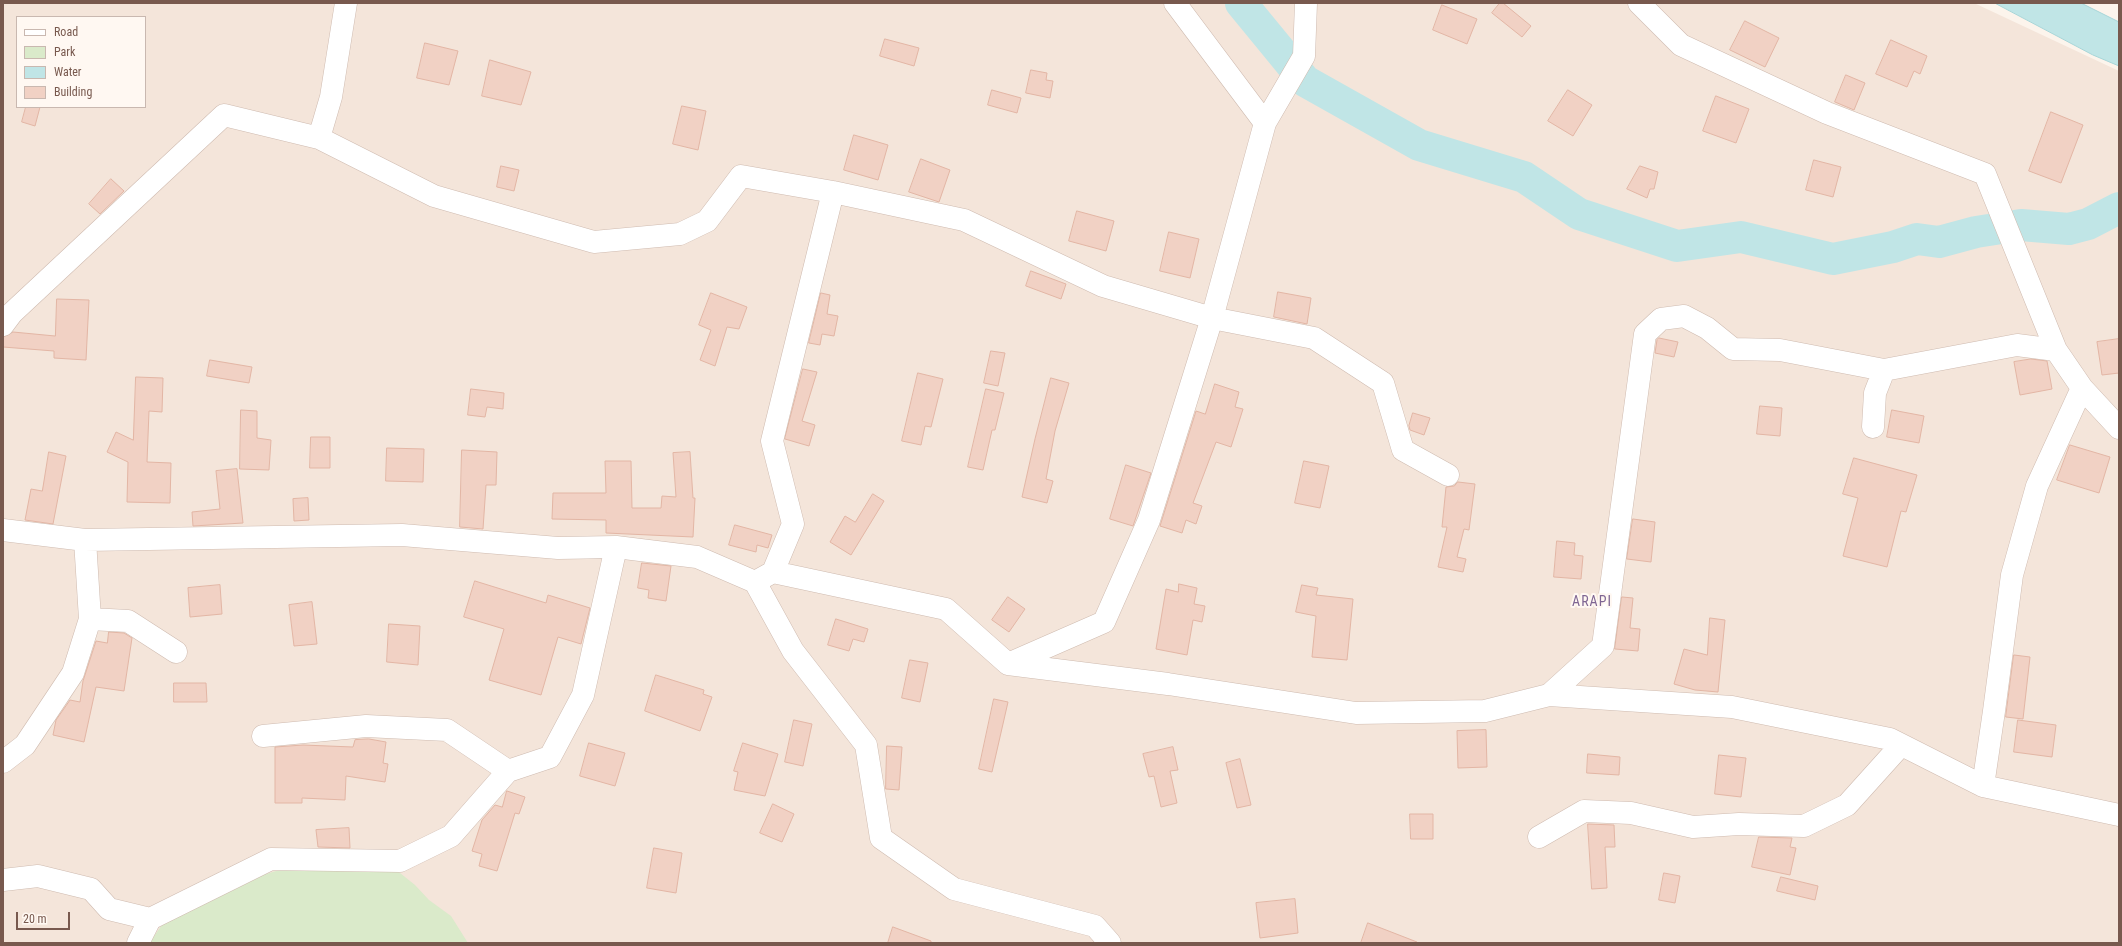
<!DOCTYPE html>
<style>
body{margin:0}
#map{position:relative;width:2122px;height:946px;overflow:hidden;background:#fcf4ec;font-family:"Roboto Condensed",sans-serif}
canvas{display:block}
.frame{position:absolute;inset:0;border:4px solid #78594e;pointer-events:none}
.legend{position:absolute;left:16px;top:16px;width:130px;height:92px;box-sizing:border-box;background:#fff8f2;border:1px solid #c9b8b0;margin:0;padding:5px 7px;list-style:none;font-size:12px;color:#78594e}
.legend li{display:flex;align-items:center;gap:8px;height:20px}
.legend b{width:20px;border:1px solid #c9b8b0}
.scale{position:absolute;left:16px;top:912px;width:54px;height:18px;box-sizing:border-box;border:2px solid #78594e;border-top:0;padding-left:5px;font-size:12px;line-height:14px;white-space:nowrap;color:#78594e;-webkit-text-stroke:3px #fff8f2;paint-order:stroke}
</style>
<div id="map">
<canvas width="2122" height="946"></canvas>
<div class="frame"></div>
<ul class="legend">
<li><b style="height:5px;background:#fff"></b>Road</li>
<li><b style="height:11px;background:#daeaca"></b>Park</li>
<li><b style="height:11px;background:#c0e5e6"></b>Water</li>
<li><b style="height:11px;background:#f1d1c4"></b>Building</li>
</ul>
<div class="scale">20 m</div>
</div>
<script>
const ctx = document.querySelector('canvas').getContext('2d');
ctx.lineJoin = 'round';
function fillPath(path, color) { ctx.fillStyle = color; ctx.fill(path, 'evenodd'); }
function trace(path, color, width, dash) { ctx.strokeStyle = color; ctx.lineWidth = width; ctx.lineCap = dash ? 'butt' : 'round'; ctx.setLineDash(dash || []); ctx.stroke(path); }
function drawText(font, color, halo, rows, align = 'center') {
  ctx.font = font + ' "Roboto Condensed",sans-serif'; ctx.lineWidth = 4; ctx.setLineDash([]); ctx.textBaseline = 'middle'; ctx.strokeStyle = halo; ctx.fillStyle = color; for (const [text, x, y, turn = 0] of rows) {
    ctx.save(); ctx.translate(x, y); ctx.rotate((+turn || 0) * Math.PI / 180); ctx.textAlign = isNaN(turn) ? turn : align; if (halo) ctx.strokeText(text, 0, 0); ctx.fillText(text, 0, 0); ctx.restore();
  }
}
const residential = new Path2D(`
 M 3,3 L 1974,3 L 2119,71 L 2119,943 L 3,943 ZM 17,17 L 145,17 L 145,107 L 17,107 Z`);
const green = new Path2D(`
 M 290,867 L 395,869 L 415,885 L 429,900 L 451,916 L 468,943 L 149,943 L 162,925 L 245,880 Z`);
const water = new Path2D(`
 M 1995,3 L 2081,3 L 2119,22 L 2119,66 L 2093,55 Z`);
const river = new Path2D(`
 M 1241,3 L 1305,81 L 1419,145 L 1524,177 L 1579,214 L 1677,246 L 1741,237 L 1833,259 L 1893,247 L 1917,239 L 1939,242 L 1976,232 L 2021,225 L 2069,229 L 2088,224 L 2119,208`);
const building = new Path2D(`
 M 1500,3 L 1503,3 L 1531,26 L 1522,37 L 1492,13 Z
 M 1442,5 L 1477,19 L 1467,44 L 1433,30 Z
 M 1745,21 L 1779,38 L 1765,67 L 1730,50 Z
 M 885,39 L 919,48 L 914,66 L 880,56 Z
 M 1891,40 L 1927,56 L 1920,74 L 1914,71 L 1907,87 L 1876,74 Z
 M 425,43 L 458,51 L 449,85 L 417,78 Z
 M 490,60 L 531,72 L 521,105 L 482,96 Z
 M 1031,70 L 1047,73 L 1046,80 L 1053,81 L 1050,98 L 1026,93 Z
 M 1846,75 L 1865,83 L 1854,110 L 1835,102 Z
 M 992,90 L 1021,98 L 1017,113 L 988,105 Z
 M 1568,90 L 1592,105 L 1573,136 L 1548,121 Z
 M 1716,96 L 1749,109 L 1736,143 L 1703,131 Z
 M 682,106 L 706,111 L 698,150 L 673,144 Z
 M 26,107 L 40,107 L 35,126 L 22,122 Z
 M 2051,112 L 2083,125 L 2061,183 L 2029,171 Z
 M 854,135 L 888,145 L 878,180 L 844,170 Z
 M 921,159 L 950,170 L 939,202 L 909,192 Z
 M 1814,160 L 1841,167 L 1833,197 L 1806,190 Z
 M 501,166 L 519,170 L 514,191 L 497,187 Z
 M 1640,166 L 1658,172 L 1654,189 L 1650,189 L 1647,198 L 1627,189 Z
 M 111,179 L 124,191 L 100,214 L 89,204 Z
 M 1077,211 L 1114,221 L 1106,251 L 1069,241 Z
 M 1169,232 L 1199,239 L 1190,278 L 1160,271 Z
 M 1031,271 L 1066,284 L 1061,299 L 1026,286 Z
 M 1278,292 L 1311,298 L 1307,324 L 1274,317 Z
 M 711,293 L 747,307 L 739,329 L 727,327 L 715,366 L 700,360 L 711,330 L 699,325 Z
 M 821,293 L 830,295 L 827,314 L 838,316 L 834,336 L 822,334 L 820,345 L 809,343 Z
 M 57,299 L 89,300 L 86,360 L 54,358 L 54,351 L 3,347 L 3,337 L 13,332 L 55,336 Z
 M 1659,338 L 1678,342 L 1674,357 L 1655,353 L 1657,340 Z
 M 2119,339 L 2119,373 L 2102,375 L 2097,342 Z
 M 991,351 L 1005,353 L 998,386 L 984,383 Z
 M 2031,359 L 2047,361 L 2052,389 L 2020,395 L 2014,362 Z
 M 210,360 L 252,367 L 249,383 L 207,376 Z
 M 803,369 L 817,372 L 802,421 L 815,425 L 809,446 L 785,439 Z
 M 918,373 L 943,379 L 931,427 L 925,426 L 921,445 L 902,441 Z
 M 136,377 L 163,378 L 162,412 L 149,411 L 147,462 L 171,463 L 170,503 L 127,502 L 128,462 L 107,452 L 116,432 L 133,440 Z
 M 1051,378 L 1069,383 L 1055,431 L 1046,479 L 1053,481 L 1047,503 L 1022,497 L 1035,439 Z
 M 1215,384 L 1239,392 L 1235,407 L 1243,409 L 1231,447 L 1216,442 L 1193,503 L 1202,506 L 1196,524 L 1186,520 L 1182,533 L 1160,526 L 1196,411 L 1205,414 Z
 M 471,389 L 504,393 L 503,409 L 487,407 L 485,417 L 468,415 Z
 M 986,389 L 1004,393 L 995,430 L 992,430 L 983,470 L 968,467 Z
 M 1760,406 L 1782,408 L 1780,436 L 1757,434 Z
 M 241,410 L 257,411 L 257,438 L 271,440 L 269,470 L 240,469 Z
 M 1892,410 L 1924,416 L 1919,443 L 1887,437 Z
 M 1413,413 L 1430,418 L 1424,435 L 1410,430 L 1409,426 Z
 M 311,437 L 330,437 L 330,468 L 310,468 Z
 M 2070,445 L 2110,457 L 2099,493 L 2057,480 Z
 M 387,448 L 424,449 L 423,482 L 386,481 Z
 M 462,450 L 497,452 L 496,485 L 486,485 L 483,529 L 460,527 Z
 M 49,452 L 66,456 L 53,524 L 25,520 L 31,489 L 42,491 Z
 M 690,452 L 693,498 L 695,498 L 693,537 L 606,533 L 606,520 L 552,519 L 553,493 L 606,493 L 605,461 L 631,461 L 632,508 L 661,508 L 662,496 L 676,497 L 673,453 Z
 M 1854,458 L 1917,475 L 1906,512 L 1901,511 L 1887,567 L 1843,556 L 1858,498 L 1843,494 Z
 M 1304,461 L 1329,466 L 1320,508 L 1295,503 Z
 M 1126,465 L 1151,473 L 1133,526 L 1110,519 Z
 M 237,469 L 243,523 L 193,526 L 192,512 L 220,509 L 216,471 Z
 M 1458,482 L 1475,484 L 1469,530 L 1464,529 L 1457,557 L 1466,559 L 1463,572 L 1438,567 L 1447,527 L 1442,527 L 1446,487 L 1454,486 Z
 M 873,494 L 884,501 L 851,555 L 830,542 L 845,516 L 855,522 Z
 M 308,498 L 309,520 L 294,521 L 293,499 Z
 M 1633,519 L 1655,522 L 1651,562 L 1627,559 Z
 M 735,525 L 772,535 L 768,548 L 757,545 L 756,552 L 729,545 Z
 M 1557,541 L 1575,543 L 1574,555 L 1583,556 L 1581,579 L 1554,577 Z
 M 642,563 L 671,566 L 666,601 L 648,598 L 649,590 L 638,588 Z
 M 475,581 L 546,603 L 548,595 L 590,608 L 581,644 L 558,637 L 541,695 L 489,680 L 504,629 L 464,617 Z
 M 1179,584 L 1197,588 L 1194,604 L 1205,606 L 1202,622 L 1193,620 L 1187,655 L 1156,649 L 1166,589 L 1178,592 Z
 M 220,585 L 222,614 L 190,617 L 188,588 Z
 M 1302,585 L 1318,588 L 1316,595 L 1353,599 L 1347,660 L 1312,657 L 1316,616 L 1296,612 Z
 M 1008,597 L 1025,609 L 1009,632 L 992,620 Z
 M 1622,597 L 1633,598 L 1630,628 L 1640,629 L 1638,651 L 1615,649 Z
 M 312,602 L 317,644 L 294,646 L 289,605 Z
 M 1710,618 L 1725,620 L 1718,692 L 1695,690 L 1674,684 L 1684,649 L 1707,655 Z
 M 836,619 L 868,629 L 864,642 L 853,639 L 849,651 L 828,645 Z
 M 389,624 L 420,626 L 418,665 L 387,662 Z
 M 109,632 L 124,633 L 132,638 L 124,691 L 96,687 L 84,742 L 53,735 L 56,720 L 70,700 L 80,702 L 83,681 L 96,641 L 107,643 Z
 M 2014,655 L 2030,657 L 2023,719 L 2006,717 Z
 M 910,660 L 928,663 L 920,702 L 902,698 Z
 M 656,675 L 704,690 L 703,694 L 712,697 L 700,731 L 645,711 Z
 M 174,683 L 206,683 L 207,702 L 174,702 Z
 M 994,699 L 1008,702 L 992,772 L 979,769 Z
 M 794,720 L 812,724 L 803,766 L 785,762 Z
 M 2018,720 L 2056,725 L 2052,757 L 2014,752 Z
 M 1486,730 L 1487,767 L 1458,768 L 1457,731 Z
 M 369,739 L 386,742 L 383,763 L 388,764 L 385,782 L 346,776 L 345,800 L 302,798 L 302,803 L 275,803 L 275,747 L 303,745 L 353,747 L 355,740 Z
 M 589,743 L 625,753 L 615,786 L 580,776 Z
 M 743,743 L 778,754 L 765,796 L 734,790 L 738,772 L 734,771 Z
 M 887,746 L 902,747 L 899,790 L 886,789 Z
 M 1173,747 L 1178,770 L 1170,771 L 1177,803 L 1161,807 L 1154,776 L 1149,777 L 1143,754 Z
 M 1588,754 L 1620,757 L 1619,775 L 1587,773 Z
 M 1719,755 L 1746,758 L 1741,797 L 1715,794 Z
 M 1240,759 L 1251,805 L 1237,808 L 1226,763 Z
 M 507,791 L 525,797 L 519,814 L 515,813 L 497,871 L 479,866 L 482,854 L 472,851 L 482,820 L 495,805 L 502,807 Z
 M 773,804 L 794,814 L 782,842 L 760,833 Z
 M 1410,814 L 1433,814 L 1433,839 L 1411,839 Z
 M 1588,824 L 1614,825 L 1615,847 L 1605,847 L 1607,888 L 1592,889 Z
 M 349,828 L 350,848 L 318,847 L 316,830 Z
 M 1759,837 L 1792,838 L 1790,847 L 1796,848 L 1790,875 L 1752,867 Z
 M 654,848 L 682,853 L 676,893 L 647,888 Z
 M 1664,873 L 1680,876 L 1675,903 L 1659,900 Z
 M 1781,877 L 1818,886 L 1815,900 L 1777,891 Z
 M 1295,899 L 1298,933 L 1260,938 L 1256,903 Z
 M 1368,923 L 1417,942 L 1417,943 L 1361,943 Z
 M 893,927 L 931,941 L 931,943 L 888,943 Z`);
const minor = new Path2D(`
 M 1175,3 L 1265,123
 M 1639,3 L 1681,45 L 1827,113 L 1985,174 L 2056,350 L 2082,388 L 2037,486 L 2012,575 L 1994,711 L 1983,786
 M 319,138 L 331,97 L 346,3
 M 3,325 L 12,313 L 224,115 L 319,138 L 434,196 L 594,242 L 680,234 L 707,221 L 741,176 L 833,192 L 964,220 L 1103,286 L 1212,318 L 1314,338 L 1383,383 L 1403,450 L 1448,475
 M 2082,388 L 2119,428
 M 1873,427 L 1875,393 L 1884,370
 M 3,530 L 85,540 L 402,535 L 558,548 L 616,547 L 697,557 L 755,582 L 773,572 L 946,609 L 1008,664 L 1168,684 L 1356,713 L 1485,711 L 1549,695 L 1732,707 L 1890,739 L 1983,786 L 2119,815
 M 773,572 L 793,524 L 772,441 L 833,192
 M 755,582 L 793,651 L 866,745 L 881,838 L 954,889 L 1095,926 L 1110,943
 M 90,619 L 128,621 L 176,652
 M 1008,664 L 1104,622 L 1149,520 L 1212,318 L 1265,123 L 1304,56 L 1306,3
 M 1549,695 L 1603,646 L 1645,334 L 1661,319 L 1684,316 L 1707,328 L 1733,349 L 1780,350 L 1884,370 L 2017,345 L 2056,350
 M 263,736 L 366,726 L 447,730 L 508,771 L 550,757 L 583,695 L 616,547
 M 3,762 L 25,745 L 73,673 L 90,619 L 85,540
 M 1539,837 L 1584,811 L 1631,813 L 1693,827 L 1739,824 L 1804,826 L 1847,805 L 1901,745
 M 3,880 L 38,876 L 91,889 L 109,909 L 150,919
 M 138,943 L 150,919 L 271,859 L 400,861 L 451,836 L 508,771`);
const quarterNames = [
 ["ARAPI",1592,602]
];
fillPath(residential, '#f4e5da');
fillPath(green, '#daeaca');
fillPath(water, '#c0e5e6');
trace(water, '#a6d5d8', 1);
trace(river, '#c0e5e6', 32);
fillPath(building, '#f1d1c4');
trace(building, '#e3b6a5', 1);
trace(minor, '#cfbbb0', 23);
trace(minor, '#fff', 22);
ctx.letterSpacing = '1px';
drawText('14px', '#7f6693', '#fff8f2', quarterNames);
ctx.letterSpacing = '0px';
</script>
